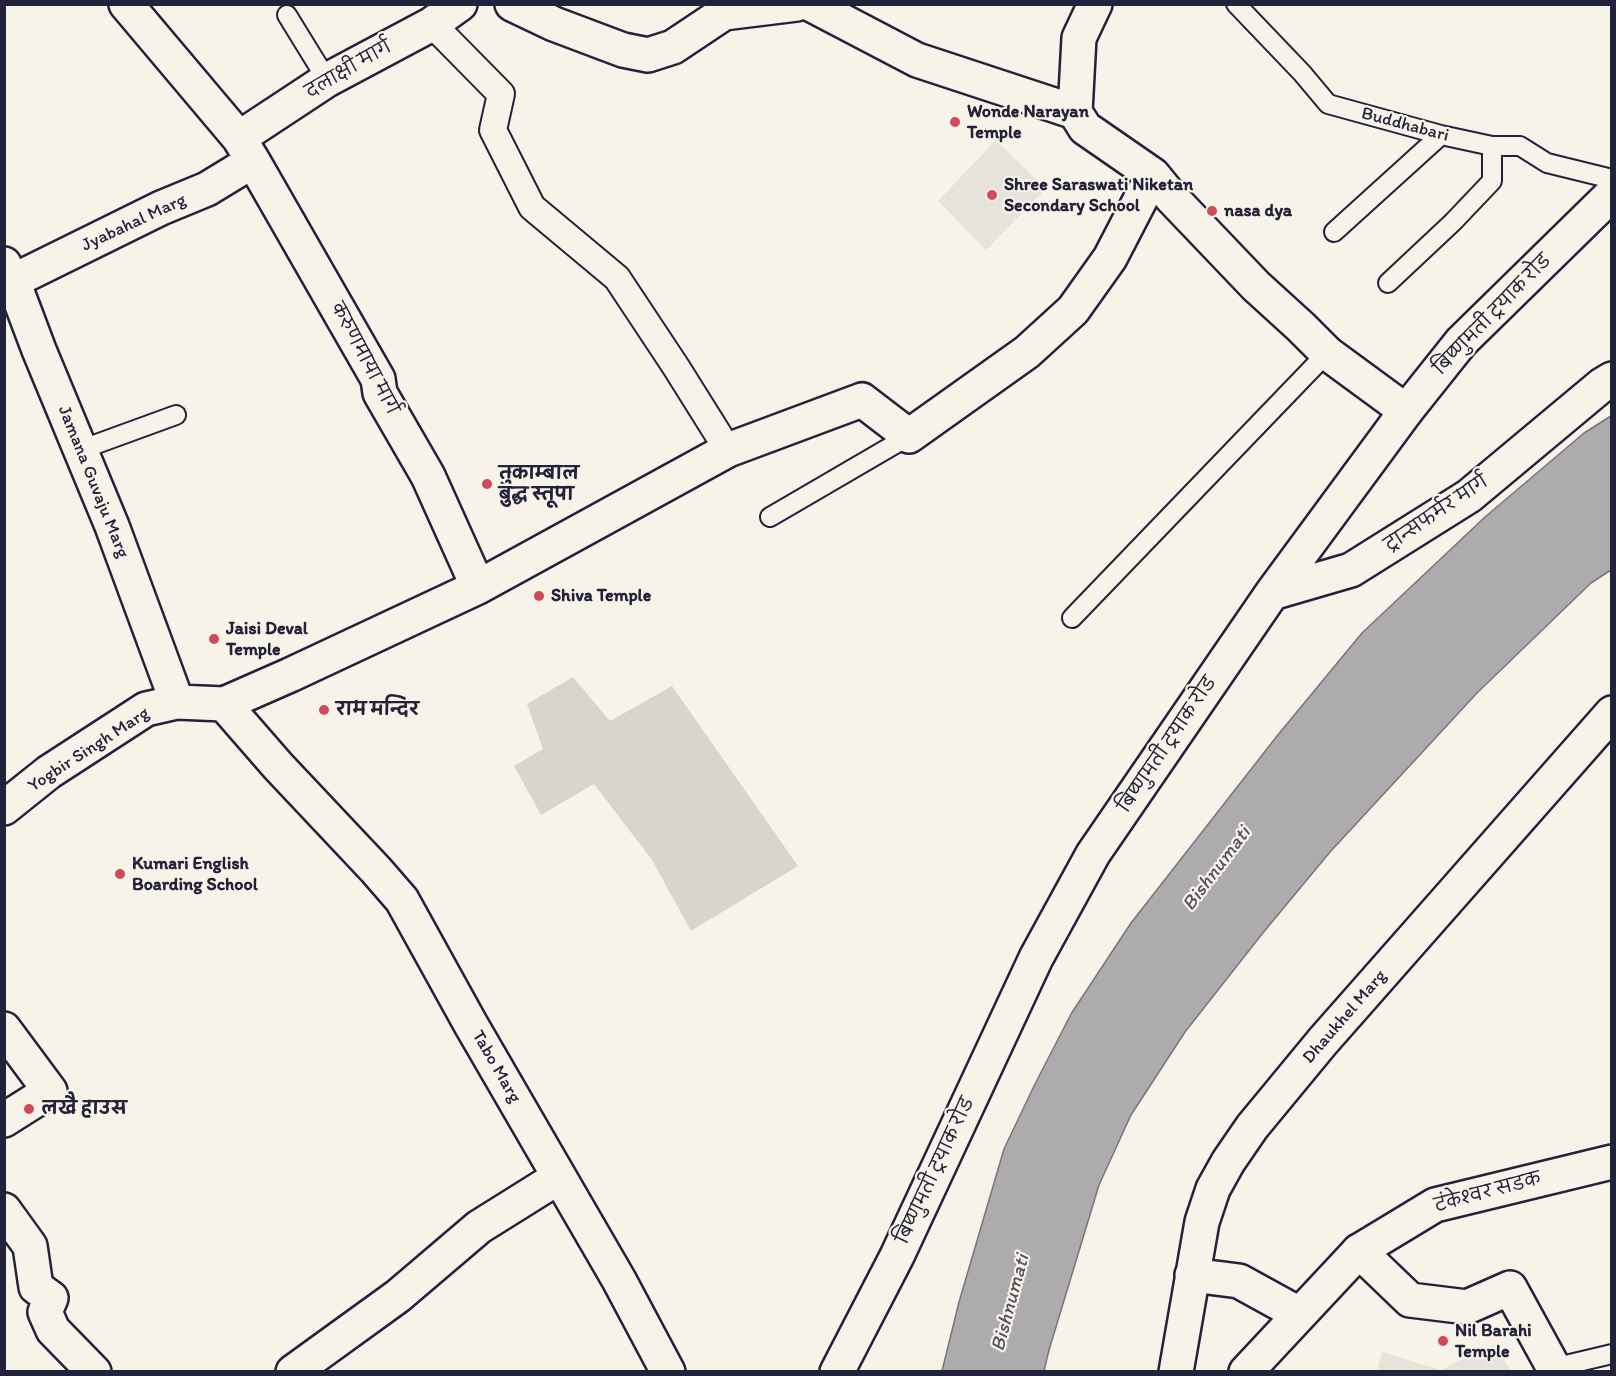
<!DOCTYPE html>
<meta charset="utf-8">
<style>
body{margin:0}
#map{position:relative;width:1616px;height:1376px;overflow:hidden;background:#f7f3e8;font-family:Itim,sans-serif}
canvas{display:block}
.frame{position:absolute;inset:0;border:6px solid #22223b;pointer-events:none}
</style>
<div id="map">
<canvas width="1616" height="1376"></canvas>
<div class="frame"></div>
</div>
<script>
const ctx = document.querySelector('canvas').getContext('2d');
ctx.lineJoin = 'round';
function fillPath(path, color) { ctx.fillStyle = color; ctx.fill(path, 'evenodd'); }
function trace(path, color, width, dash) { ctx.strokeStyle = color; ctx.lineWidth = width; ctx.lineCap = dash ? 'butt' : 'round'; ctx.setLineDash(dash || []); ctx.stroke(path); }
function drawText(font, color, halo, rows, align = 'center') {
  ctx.font = font + ' Itim,"Playpen Sans Deva",sans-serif'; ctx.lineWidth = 4.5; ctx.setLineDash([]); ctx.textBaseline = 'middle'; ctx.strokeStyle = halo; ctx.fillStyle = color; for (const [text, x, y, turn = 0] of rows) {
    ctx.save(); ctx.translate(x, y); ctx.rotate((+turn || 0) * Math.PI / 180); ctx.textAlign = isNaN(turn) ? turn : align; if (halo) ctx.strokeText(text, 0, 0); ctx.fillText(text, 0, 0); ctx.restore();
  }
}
const built = new Path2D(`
 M 996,140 L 1046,189 L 986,250 L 938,201 Z
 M 1494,1344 L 1511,1371 L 1377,1371 L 1382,1352 L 1441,1370 Z`);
const green = new Path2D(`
 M 573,677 L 610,721 L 672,686 L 798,866 L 691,931 L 652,860 L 594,784 L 541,815 L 514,766 L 543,749 L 527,704 Z`);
const water = new Path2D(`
 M 1611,416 L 1611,570 L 1591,583 L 1477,693 L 1330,852 L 1262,934 L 1185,1032 L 1131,1115 L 1099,1185 L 1049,1350 L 1044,1371 L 942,1371 L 959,1302 L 1004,1149 L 1034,1086 L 1071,1014 L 1131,923 L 1277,736 L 1362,633 L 1485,517 L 1584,433 Z`);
const service = new Path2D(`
 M 1236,4 L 1302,73 L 1328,104 L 1441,135 L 1492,146 L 1520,146 L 1547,163 L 1612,179
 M 287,15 L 327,80
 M 1334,232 L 1441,135
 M 1388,283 L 1453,222 L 1492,181 L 1492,146
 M 80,450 L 176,415
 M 770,517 L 909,436
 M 1072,618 L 1327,353
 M 1553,1368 L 1612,1354`);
const pedestrian = new Path2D(`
 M 432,24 L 501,94 L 493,130 L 532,207 L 617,278 L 676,367 L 728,450`);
const minor = new Path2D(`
 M 126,4 L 239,138 L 253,161 L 378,379 L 380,393 L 428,476 L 478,587
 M 512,4 L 554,24 L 623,50 L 648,55 L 673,47 L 724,13 L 797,4
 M 1075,112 L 1079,38 L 1095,4
 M 239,138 L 327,80 L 432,24 L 460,4
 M 1153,175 L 1171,197 L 1256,286 L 1301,327 L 1327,353 L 1406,411
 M 4,264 L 13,281 L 39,350 L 112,526 L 177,702
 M 13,281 L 161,208 L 207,189 L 253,161
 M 224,704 L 278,766 L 376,870 L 402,900 L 470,1023 L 619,1280 L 668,1372
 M 4,808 L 49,772 L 146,709 L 177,702 L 224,704 L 290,675 L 478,587 L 728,450 L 862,400 L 909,436 L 1027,352 L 1073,310 L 1110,258 L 1153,175 L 1085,128 L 1075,112 L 917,60 L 810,4
 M 4,1029 L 50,1091 L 4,1120
 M 4,1210 L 30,1246 L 36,1287 L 51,1298 L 45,1312 L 53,1330 L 94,1372
 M 1359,1251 L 1410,1300 L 1467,1307 L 1510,1288 L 1556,1372
 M 293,1372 L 398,1296 L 479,1227 L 559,1177`);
const secondary = new Path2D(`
 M 1272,593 L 1351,570 L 1469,496 L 1602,385 L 1612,379
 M 1192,1275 L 1239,1281 L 1299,1314
 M 837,1372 L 897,1256 L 1036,958 L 1093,854 L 1272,593 L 1406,411 L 1461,342 L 1612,194
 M 1176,1372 L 1202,1222 L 1213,1189 L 1228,1162 L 1252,1127 L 1323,1041 L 1612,713
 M 1246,1372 L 1359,1251 L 1435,1205 L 1612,1162`);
const markers = [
 [955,122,6,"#d1495b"],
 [992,195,6,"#d1495b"],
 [1212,211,6,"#d1495b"],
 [487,484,6,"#d1495b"],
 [539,596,6,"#d1495b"],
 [214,639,6,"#d1495b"],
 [324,710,6,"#d1495b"],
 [120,874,6,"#d1495b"],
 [29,1109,6,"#d1495b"],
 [1443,1341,6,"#d1495b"]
];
const streetNames = [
 ["दलाक्षी मार्ग",349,70,-30],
 ["Buddhabari",1405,125,15],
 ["Jyabahal Marg",134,223,-25],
 ["बिष्णुमती ट्रयाक रोड",1493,315,-46],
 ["करुणमाया मार्ग",364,359,62],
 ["Jamana Guvaju Marg",93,482,68],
 ["ट्रान्सफर्मर मार्ग",1437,514,-34],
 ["बिष्णुमती ट्रयाक रोड",1168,745,-56],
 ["Yogbir Singh Marg",89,750,-33],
 ["Dhaukhel Marg",1345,1017,-49],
 ["Tabo Marg",496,1067,60],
 ["बिष्णुमती ट्रयाक रोड",936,1171,-65],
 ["टंकेश्वर सडक",1488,1193,-15]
];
const poiNames = [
 ["Wonde Narayan",967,112],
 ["Temple",967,133],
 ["Shree Saraswati Niketan",1004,185],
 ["Secondary School",1004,206],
 ["nasa dya",1224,211],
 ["तुकाम्बाल",499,474],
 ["बुद्ध स्तूपा",499,495],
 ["Shiva Temple",551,596],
 ["Jaisi Deval",226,629],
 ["Temple",226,650],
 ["राम मन्दिर",336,710],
 ["Kumari English",132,864],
 ["Boarding School",132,885],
 ["लखै हाउस",41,1109],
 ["Nil Barahi",1455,1331],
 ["Temple",1455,1352]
];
const waterNames = [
 ["Bishnumati",1217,869,-53],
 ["Bishnumati",1011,1303,-75]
];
fillPath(built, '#e7e3db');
fillPath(green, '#d8d5cf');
fillPath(water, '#aeabad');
trace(water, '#76747f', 1.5);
trace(service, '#22223b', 22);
trace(pedestrian, '#22223b', 30);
trace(minor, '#22223b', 38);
trace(secondary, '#22223b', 38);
trace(service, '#f7f3e8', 18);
trace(pedestrian, '#f7f3e8', 26);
trace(minor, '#f7f3e8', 33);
trace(secondary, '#f7f3e8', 33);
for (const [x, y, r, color] of markers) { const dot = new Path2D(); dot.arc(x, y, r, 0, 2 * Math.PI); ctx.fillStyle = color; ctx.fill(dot); trace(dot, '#f7f3e8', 2); }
drawText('18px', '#22223b', '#f7f3e8', streetNames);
drawText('bold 18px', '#22223b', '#f7f3e8', poiNames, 'left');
drawText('italic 20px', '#535263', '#f7f3e8', waterNames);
</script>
